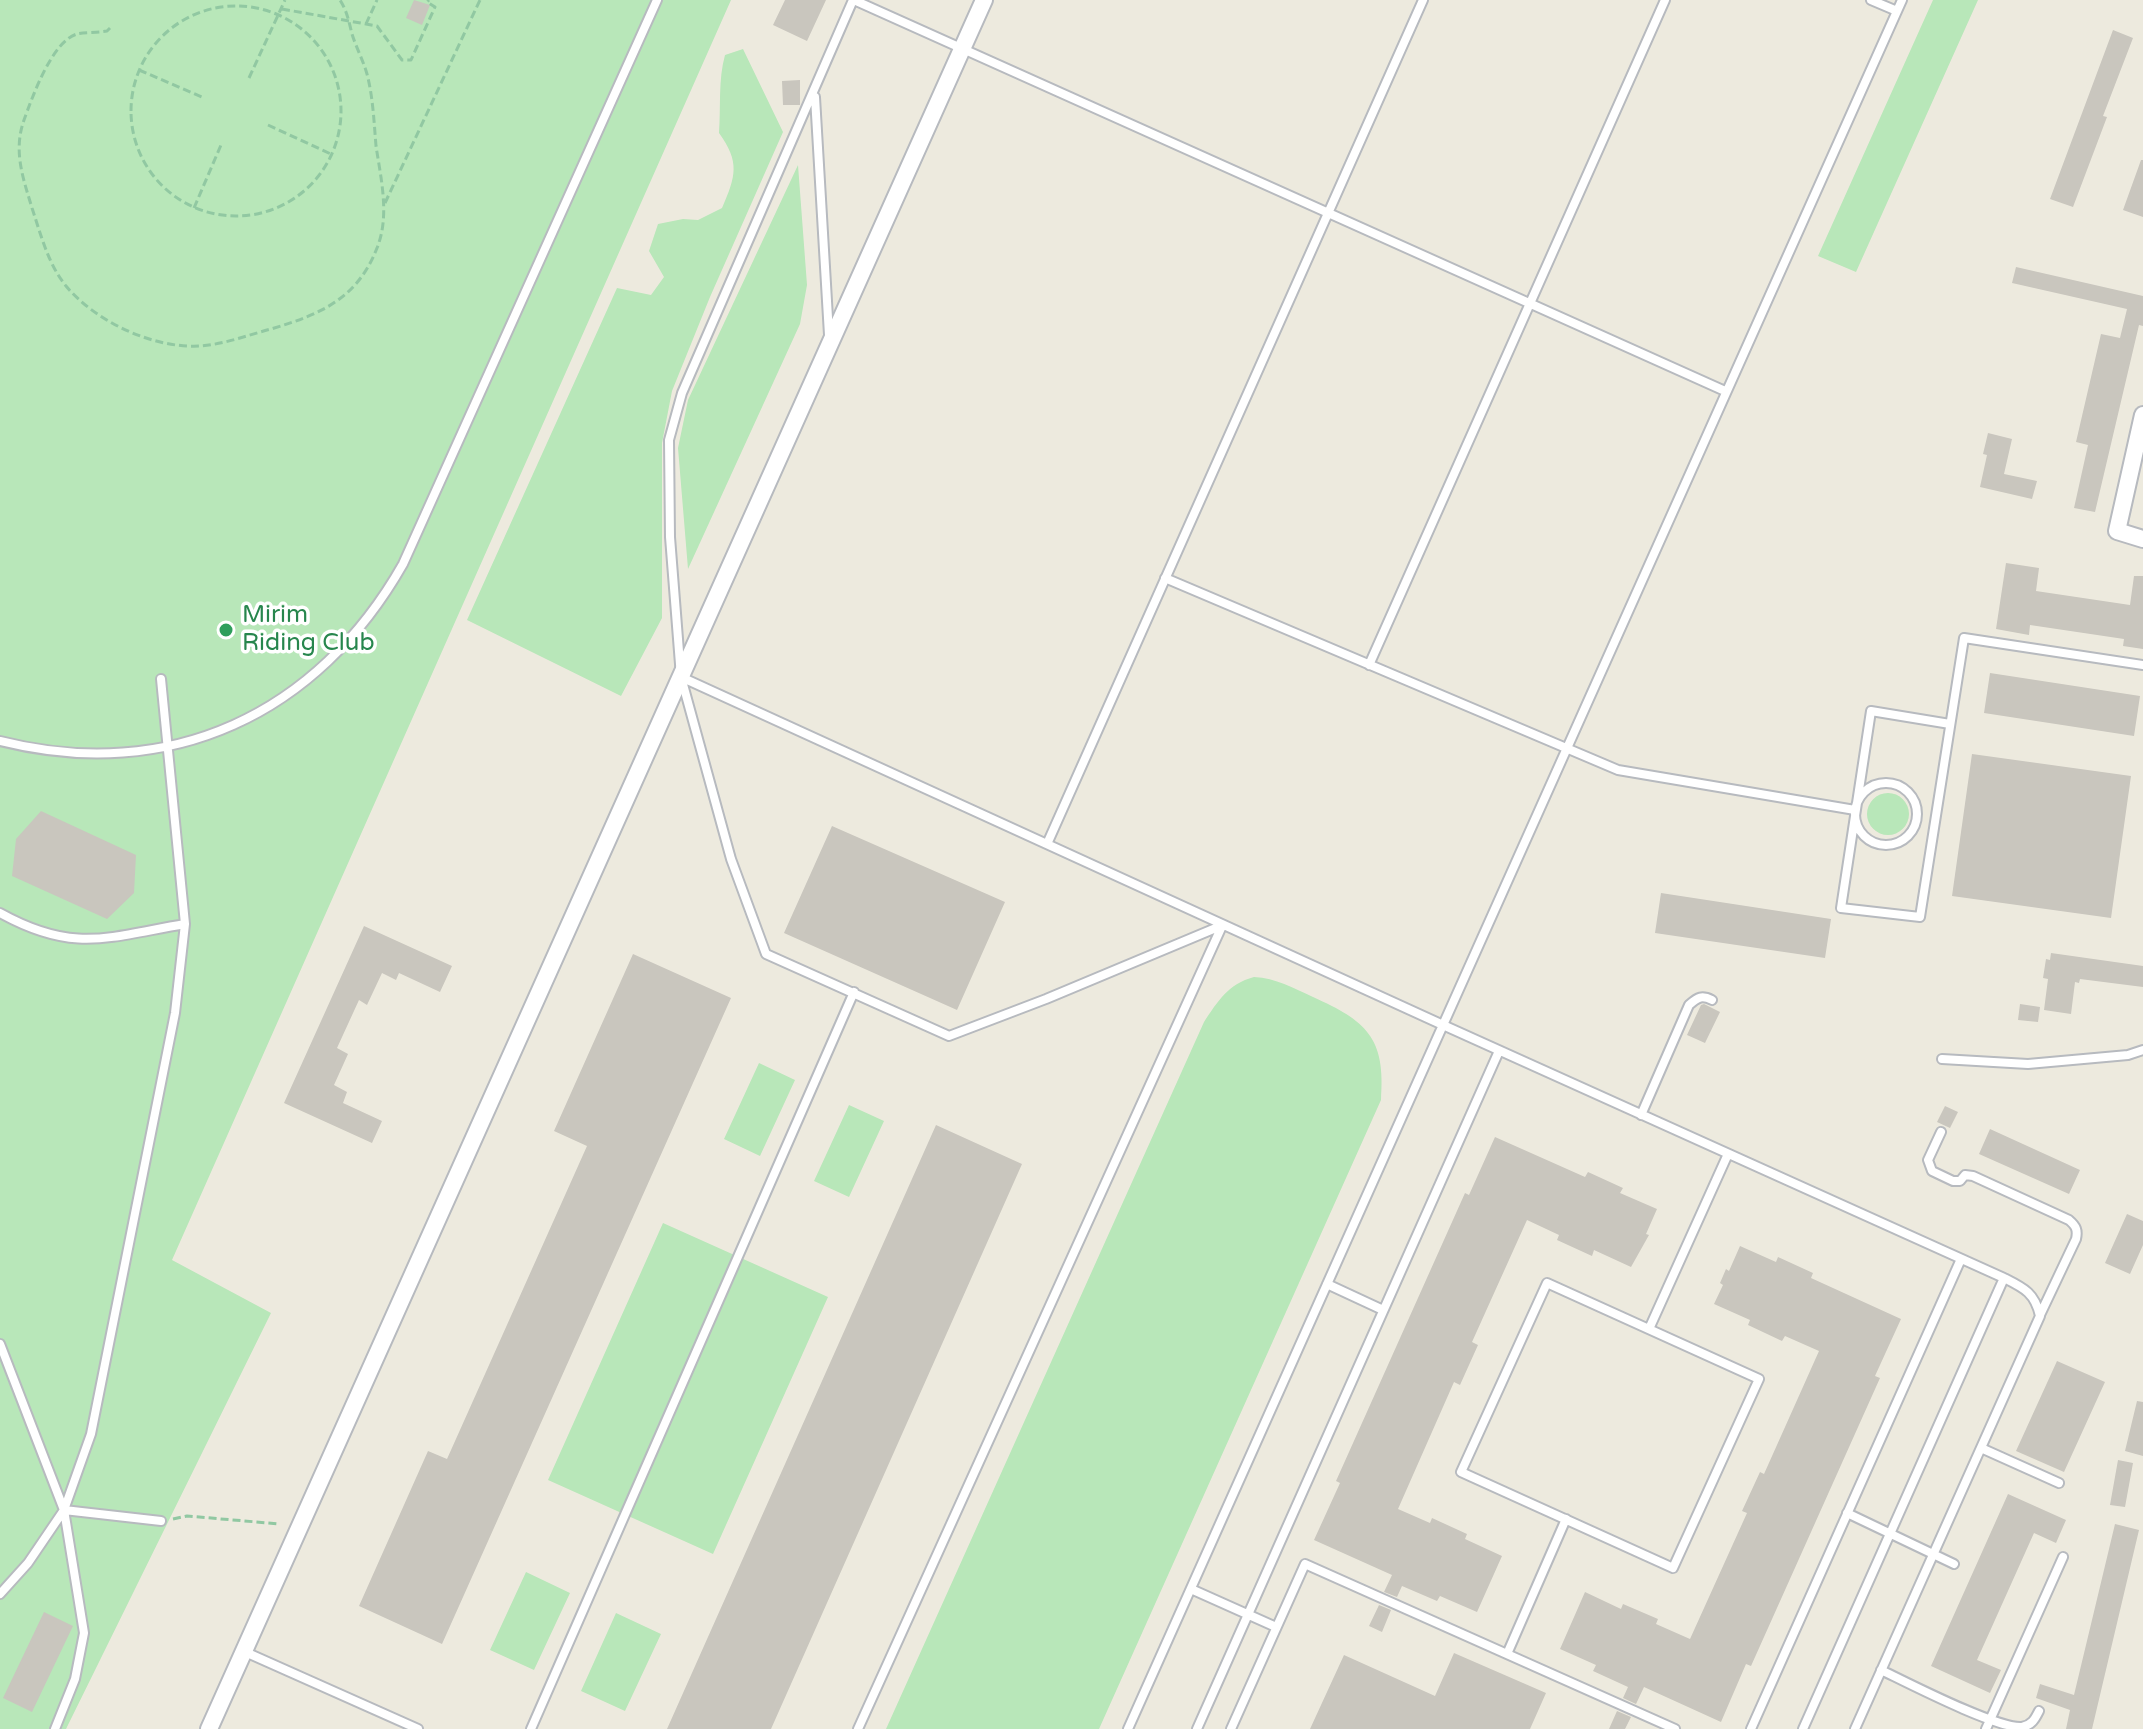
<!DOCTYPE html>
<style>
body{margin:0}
canvas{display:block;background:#edeade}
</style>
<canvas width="2143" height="1729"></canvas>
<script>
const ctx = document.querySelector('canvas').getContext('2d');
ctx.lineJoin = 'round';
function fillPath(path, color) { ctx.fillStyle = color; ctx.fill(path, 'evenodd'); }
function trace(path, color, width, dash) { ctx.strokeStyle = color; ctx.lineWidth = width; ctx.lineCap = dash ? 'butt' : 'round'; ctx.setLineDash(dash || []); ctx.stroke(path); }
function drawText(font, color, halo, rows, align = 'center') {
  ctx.font = font + ' "Varela Round",sans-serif'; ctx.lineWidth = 7; ctx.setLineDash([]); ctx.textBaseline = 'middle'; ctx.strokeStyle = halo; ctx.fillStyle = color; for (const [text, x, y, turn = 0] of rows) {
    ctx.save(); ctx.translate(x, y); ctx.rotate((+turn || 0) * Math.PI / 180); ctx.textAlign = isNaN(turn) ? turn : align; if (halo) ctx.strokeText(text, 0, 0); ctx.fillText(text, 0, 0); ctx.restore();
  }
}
const green = new Path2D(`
 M 0,0 L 731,0 L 172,1260 L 271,1313 L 66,1729 L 0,1729 Z
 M 1933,0 L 1978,0 L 1856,272 L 1818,256 Z
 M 743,49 L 783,132 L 710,297 L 672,391 L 662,443 L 662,618 L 621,696 L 467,620 L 617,288 L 651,295 L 664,277 L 649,251 L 658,224 L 683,219 L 698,220 L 722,208 C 736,176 740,162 719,133 C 721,107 718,80 725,55 Z
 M 798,165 L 807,285 L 800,324 L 688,569 L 678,448 L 688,400 Z
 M1867 814a21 21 0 1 1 42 0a21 21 0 1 1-42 0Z
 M 1254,977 C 1276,978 1293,988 1313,997 C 1366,1021 1386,1037 1381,1100 L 1099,1729 L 886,1729 L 1204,1022 C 1218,1001 1228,984 1254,977 Z
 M 759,1063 L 795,1080 L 760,1156 L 724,1139 Z
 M 849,1105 L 884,1121 L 849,1197 L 814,1181 Z
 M 663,1223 L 828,1297 L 713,1554 L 548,1480 Z
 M 526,1572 L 570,1593 L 534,1670 L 490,1650 Z
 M 616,1613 L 661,1634 L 625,1711 L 581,1691 Z`);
const building = new Path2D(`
 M 414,0 L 430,5 L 422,25 L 406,18 Z
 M 785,0 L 826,0 L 807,41 L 773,25 Z
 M 2113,30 L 2133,38 L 2103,116 L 2107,117 L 2073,207 L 2050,199 Z
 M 800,80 L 800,105 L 783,105 L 782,81 Z
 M 2141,160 L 2143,160 L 2143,217 L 2123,210 Z
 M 2016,267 L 2143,296 L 2143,326 L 2139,325 L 2095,512 L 2074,508 L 2088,445 L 2076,442 L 2101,334 L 2120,338 L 2127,309 L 2012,283 Z
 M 1988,433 L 2012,439 L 2004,474 L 2037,481 L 2032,499 L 1980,487 L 1987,455 L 1983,454 Z
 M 2006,563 L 2039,568 L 2036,591 L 2130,605 L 2134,576 L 2143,576 L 2143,649 L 2123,646 L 2124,639 L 2030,625 L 2029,635 L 1996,629 Z
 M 1990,673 L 2140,696 L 2134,736 L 1984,713 Z
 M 1972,754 L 2131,776 L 2111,918 L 1952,896 Z
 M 41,811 L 136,855 L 134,893 L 107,919 L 12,876 L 16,839 Z
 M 832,826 L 1005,902 L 957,1010 L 784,933 Z
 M 1661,893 L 1831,919 L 1825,958 L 1655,933 Z
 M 364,926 L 452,966 L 440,992 L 399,973 L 396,980 L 382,973 L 367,1005 L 359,1000 L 337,1048 L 348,1054 L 334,1085 L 347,1092 L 343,1103 L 382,1121 L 372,1143 L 284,1103 Z
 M 2051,953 L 2143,966 L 2143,987 L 2080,979 L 2079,983 L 2075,982 L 2071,1014 L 2044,1010 L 2048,979 L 2043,978 L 2046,959 L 2050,960 Z
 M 633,954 L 731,998 L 442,1644 L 359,1606 L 428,1451 L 447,1459 L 587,1146 L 554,1131 Z
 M 1704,1004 L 1720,1012 L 1705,1043 L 1687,1035 L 1701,1005 Z
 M 2020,1004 L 2040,1007 L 2038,1022 L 2018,1020 Z
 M 1945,1106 L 1958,1112 L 1950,1128 L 1937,1122 Z
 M 936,1125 L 1022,1164 L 771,1729 L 667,1729 Z
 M 1990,1129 L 2080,1170 L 2069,1194 L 1979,1154 Z
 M 1495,1137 L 1585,1177 L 1588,1172 L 1623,1188 L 1620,1193 L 1657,1209 L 1646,1234 L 1649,1235 L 1631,1267 L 1594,1250 L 1592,1256 L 1557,1240 L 1559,1235 L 1527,1220 L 1472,1342 L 1478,1345 L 1460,1385 L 1454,1382 L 1398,1509 L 1430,1523 L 1432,1518 L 1467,1534 L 1465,1539 L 1502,1556 L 1477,1612 L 1440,1596 L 1437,1601 L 1402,1586 L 1397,1597 L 1384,1592 L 1392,1575 L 1314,1540 L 1340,1483 L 1336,1481 L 1465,1193 L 1469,1195 Z
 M 2127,1214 L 2143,1221 L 2143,1245 L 2130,1274 L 2105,1263 Z
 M 1740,1246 L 1776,1262 L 1778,1257 L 1813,1273 L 1811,1278 L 1901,1319 L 1875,1376 L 1880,1378 L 1751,1666 L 1746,1664 L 1721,1722 L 1644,1687 L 1636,1704 L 1623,1698 L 1628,1687 L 1593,1671 L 1596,1665 L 1560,1649 L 1585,1592 L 1621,1609 L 1623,1604 L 1658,1619 L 1656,1624 L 1690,1639 L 1747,1513 L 1742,1511 L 1760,1472 L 1764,1474 L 1819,1351 L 1785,1336 L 1782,1341 L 1748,1325 L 1750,1320 L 1714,1304 L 1723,1285 L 1720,1283 L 1726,1269 L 1729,1271 Z
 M 2057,1361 L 2105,1382 L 2064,1472 L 2016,1451 Z
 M 2137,1401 L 2143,1402 L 2143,1456 L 2125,1451 Z
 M 2118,1460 L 2133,1463 L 2125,1507 L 2110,1505 Z
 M 2008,1494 L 2066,1520 L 2056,1543 L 2034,1533 L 1977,1660 L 2001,1670 L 1990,1693 L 1931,1666 Z
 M 2115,1524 L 2139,1530 L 2092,1729 L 2066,1729 L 2070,1710 L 2036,1698 L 2040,1684 L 2074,1695 Z
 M 1379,1605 L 1391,1610 L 1382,1632 L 1369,1626 Z
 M 44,1612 L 73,1626 L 32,1712 L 3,1698 Z
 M 1454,1653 L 1546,1693 L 1530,1729 L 1310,1729 L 1344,1655 L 1435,1696 Z
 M 1617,1711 L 1631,1717 L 1625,1729 L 1609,1729 Z`);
const path = new Path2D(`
 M131 111a105 105 0 1 1 210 0a105 105 0 1 1-210 0Z
 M 282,9 L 377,26 L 402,60 L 411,60 L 435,7 L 427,2 L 429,0
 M 366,24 L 377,0
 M 110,28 L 107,31 C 97,33 86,32 77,34 C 52,41 32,98 24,120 C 13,151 23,178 32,208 C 41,235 48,264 66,286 C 96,322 154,349 201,346 C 225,344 248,335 271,329 C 321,314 357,299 377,248 C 390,216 381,179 376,146 C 374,122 373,97 367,74 C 363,60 356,47 352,34 C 349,22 347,11 340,0
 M 139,70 L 202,97
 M 249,78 L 285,0
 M 268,125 L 333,155
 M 385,203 L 480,0
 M 194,208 L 221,145
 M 173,1519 L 187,1516 L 280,1524`);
const service = new Path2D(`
 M 853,0 L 682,393 L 669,440 L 670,537 L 681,677 L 731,859 L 766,954 L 949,1036 L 1046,999 L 1223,925
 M 854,0 L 1725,391
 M 1871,0 L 1897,11
 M 815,97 L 829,335
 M 1165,578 L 1618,770 L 1855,810
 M 1369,665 L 1665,0
 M 681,677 L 1443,1025 L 1902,0
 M 161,679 L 185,924
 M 1950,724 L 1871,711 L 1841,908 L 1920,917 L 1964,638 L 2143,665
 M 0,741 C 170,784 318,714 403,564 L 657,0
 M1855 814a31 31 0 1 1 62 0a31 31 0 1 1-62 0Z
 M 1047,844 L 1423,0
 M 0,913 C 74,954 108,937 185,924 L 175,1013 L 91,1434 L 64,1510 L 28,1563 L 0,1594
 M 1942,1059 L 2028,1064 L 2128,1055 L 2143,1050
 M 1641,1115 L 1689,1005 C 1698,997 1702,995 1712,1000
 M 1941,1132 L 1928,1160 L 1932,1171 L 1953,1181 L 1960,1181 L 1965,1175 L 1973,1176 L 2069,1220 C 2076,1226 2078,1230 2076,1239 L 2040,1315
 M 1547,1283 L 1759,1379 L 1673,1568 L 1461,1472 Z
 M 1327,1284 L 1383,1310
 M 1649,1329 L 1728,1154
 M 0,1344 L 64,1510 L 161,1521
 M 1981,1448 L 2059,1483
 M 1847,1513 L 1954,1564
 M 1191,1589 L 1276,1627
 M 243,1651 L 418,1729
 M 1507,1654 L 1566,1519
 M 1881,1670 C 1908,1683 1997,1729 2022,1727 C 2032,1725 2035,1719 2039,1711
 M 55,1729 L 75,1679 L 84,1633 L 64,1510
 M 531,1729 L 854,992
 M 858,1729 L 1222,926
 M 1128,1729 L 1443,1025 L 2004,1278 C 2024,1288 2035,1293 2040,1316 L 1855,1729
 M 1197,1729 L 1499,1051
 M 1231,1729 L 1305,1564 L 1675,1729
 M 1751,1729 L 1961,1259
 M 1803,1729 L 2004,1278
 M 1986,1729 L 2063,1557`);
const minor = new Path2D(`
 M 2143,415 L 2117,531 L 2143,539
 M 209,1729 L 984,0`);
const markers = [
 [226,630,8,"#2e9e5b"]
];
const leisureNames = [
 ["Mirim",242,616],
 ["Riding Club",242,644]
];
fillPath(green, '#b8e7b9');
fillPath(building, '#c9c6be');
trace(service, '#b7babf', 12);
trace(minor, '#b7babf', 20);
trace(path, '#91c8a2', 3, [8, 4]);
trace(service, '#fff', 8);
trace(minor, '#fff', 16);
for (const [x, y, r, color] of markers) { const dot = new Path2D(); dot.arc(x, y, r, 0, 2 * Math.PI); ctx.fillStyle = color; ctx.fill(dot); trace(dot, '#fff', 3); }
drawText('24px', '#27864d', '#fff', leisureNames, 'left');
</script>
